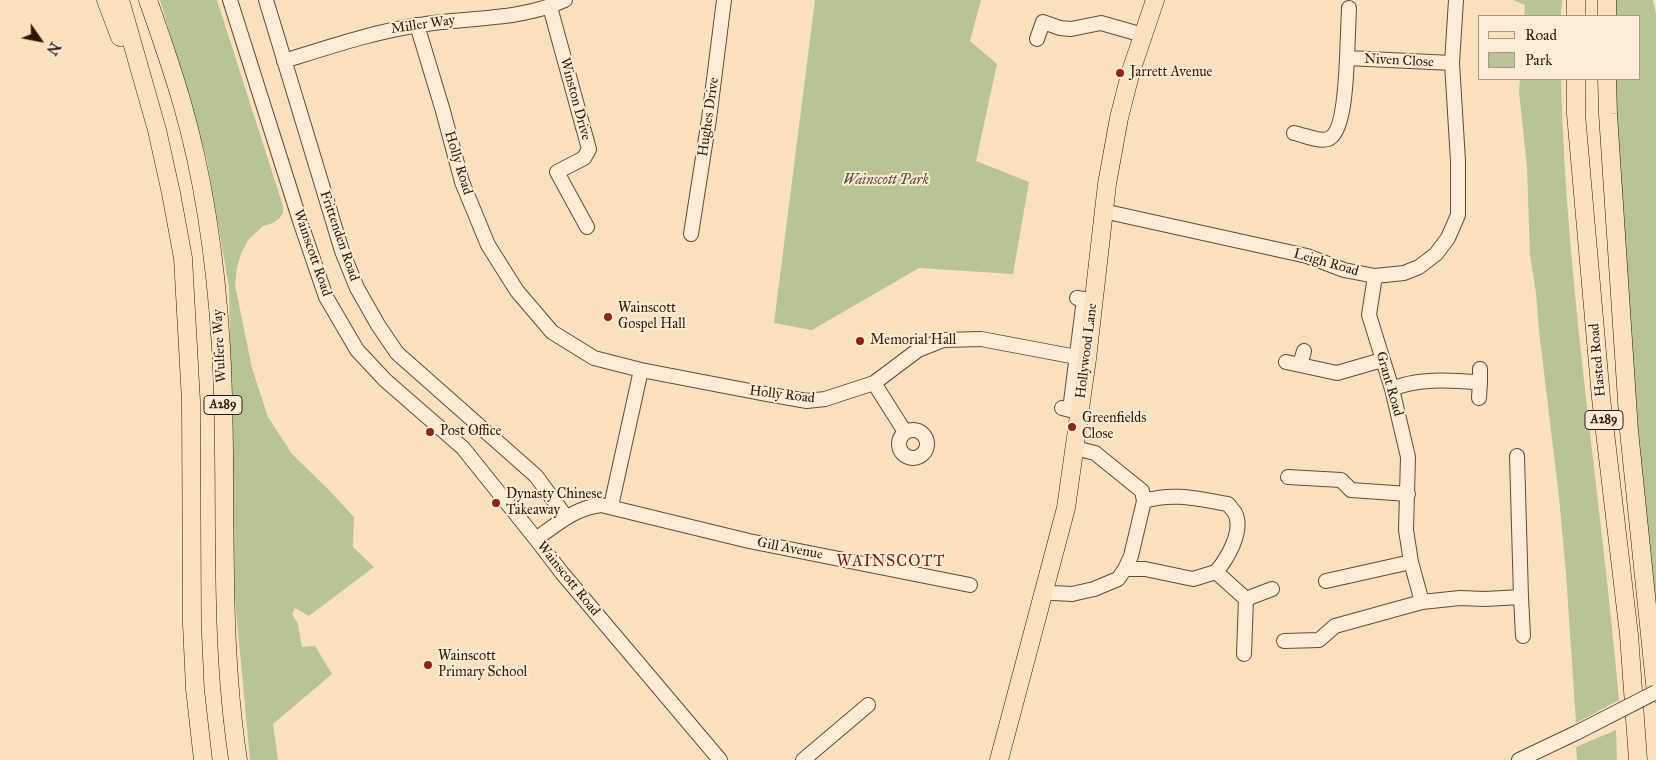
<!DOCTYPE html>
<style>
body{margin:0}
#map{position:relative;width:1656px;height:760px;overflow:hidden;background:#fae1be;font-family:"IM FELL Great Primer",serif}
canvas{display:block}
.legend{position:absolute;left:1478px;top:15px;width:162px;height:65px;box-sizing:border-box;background:#fcecd5;border:1px solid #ac9684;margin:0;padding:6px 9px;list-style:none;font-size:15px;color:#33150a}
.legend li{display:flex;align-items:center;gap:10px;height:25px}
.legend b{width:25px;border:1px solid #ac9684}
.north{position:absolute;left:15px;top:15px;width:50px;height:50px;-webkit-text-stroke:4px #fcecd5;paint-order:stroke;rotate:123deg;font-size:14px;font-weight:700;line-height:20px;text-align:center;color:#33150a}
.north::after{content:'';display:block;margin:auto;width:18px;height:22px;background:#33150a;clip-path:polygon(50% 0,100% 100%,50% 72%,0 100%)}
</style>
<div id="map">
<canvas width="1656" height="760"></canvas>
<ul class="legend">
<li><b style="height:6px;background:#fae1be"></b>Road</li>
<li><b style="height:14px;background:#b9c496"></b>Park</li>
</ul>
<div class="north">N</div>
</div>
<script>
const ctx = document.querySelector('canvas').getContext('2d');
ctx.lineJoin = 'round';
function fillPath(path, color) { ctx.fillStyle = color; ctx.fill(path, 'evenodd'); }
function trace(path, color, width, dash) { ctx.strokeStyle = color; ctx.lineWidth = width; ctx.lineCap = dash ? 'butt' : 'round'; ctx.setLineDash(dash || []); ctx.stroke(path); }
function drawText(font, color, halo, rows, align = 'center') {
  ctx.font = font + ' "IM FELL Great Primer",serif'; ctx.lineWidth = 4; ctx.setLineDash([]); ctx.textBaseline = 'middle'; ctx.strokeStyle = halo; ctx.fillStyle = color; for (const [text, x, y, turn = 0] of rows) {
    ctx.save(); ctx.translate(x, y); ctx.rotate((+turn || 0) * Math.PI / 180); ctx.textAlign = isNaN(turn) ? turn : align; if (halo) ctx.strokeText(text, 0, 0); ctx.fillText(text, 0, 0); ctx.restore();
  }
}
const green = new Path2D(`
 M 160,0 L 217,0 L 283,206 L 283,213 L 279,219 L 273,223 L 263,226 L 248,240 L 241,254 L 237,268 L 235,285 L 252,368 L 268,417 L 292,454 L 328,489 L 354,517 L 353,547 L 374,567 L 309,616 L 295,608 L 292,614 L 298,624 L 302,647 L 315,646 L 332,674 L 273,724 L 278,760 L 250,760 L 235,599 L 229,287 L 207,160 Z
 M 815,0 L 981,0 L 970,41 L 997,64 L 976,161 L 1029,182 L 1013,274 L 919,268 L 812,330 L 774,323 Z
 M 1513,0 L 1562,0 L 1561,16 L 1524,16 L 1525,5 Z
 M 1613,0 L 1653,0 L 1656,14 L 1656,646 L 1628,356 L 1612,79 L 1640,79 L 1640,16 L 1613,16 Z
 M 1520,79 L 1561,79 C 1566,287 1601,493 1619,700 L 1576,723 L 1566,574 L 1559,497 L 1539,331 L 1536,293 L 1530,255 L 1527,167 L 1519,92 Z
 M 1616,730 L 1617,760 L 1577,760 L 1576,747 Z`);
const minor = new Path2D(`
 M 230,0 L 301,224 L 326,297 L 357,350 L 385,380 L 463,448 L 536,539 L 562,573 L 720,760
 M 266,0 L 342,251 L 357,288 L 378,325 L 397,353 L 536,476 L 566,517
 M 550,7 L 589,149 L 584,158 L 557,172 L 587,227
 M 1349,8 L 1347,58 L 1452,63
 M 417,25 L 443,111 L 462,182 L 488,245 L 517,291 L 552,332 L 594,358 L 641,370 L 766,394 L 807,401 L 825,399 L 874,383 L 918,350 L 943,340 L 981,339 L 1087,359
 M 1037,39 L 1043,22 L 1060,28 L 1071,29 L 1101,23 L 1143,35
 M 284,61 C 329,47 373,32 419,25 C 468,17 520,21 565,0
 M 1294,133 C 1304,135 1319,142 1328,139 C 1345,133 1346,74 1347,58
 M 1103,211 L 1307,256 L 1344,270 L 1375,276 L 1404,273 L 1419,267 L 1436,254 L 1448,238 L 1458,215 L 1458,161 L 1452,63 L 1456,0
 M 691,234 L 709,119 L 724,0
 M 1375,276 L 1369,315 L 1392,389 L 1408,457 L 1406,530 L 1411,562 L 1422,602 L 1460,598 L 1485,599 L 1521,597 L 1523,636
 M 1304,351 L 1300,365 L 1337,373 L 1382,360
 M 1286,362 L 1300,365
 M 1480,382 L 1480,369
 M 874,383 L 905,432
 M 1392,389 C 1419,377 1451,381 1480,382 L 1479,398
 M 1062,408 L 1070,410 L 1084,299 L 1077,298
 M899 444a14 14 0 1 1 28 0a14 14 0 1 1-28 0Z
 M 1517,456 L 1521,597
 M 1288,477 L 1341,480 L 1351,490 L 1408,494
 M 611,506 L 641,370
 M 536,539 C 557,524 575,508 601,505 L 749,541 L 970,585
 M 1125,569 L 1131,556 L 1144,501
 M 1216,572 L 1246,599 L 1244,654
 M 1326,581 L 1411,562
 M 1044,590 L 1053,593 L 1072,594 L 1094,589 L 1118,579 L 1125,569 L 1145,569 L 1193,579 L 1216,572 C 1227,559 1244,531 1235,513 C 1233,510 1230,507 1228,504 C 1198,499 1174,492 1144,501 L 1142,491 L 1095,453 L 1075,448
 M 1246,599 L 1272,589
 M 1284,641 L 1319,640 L 1335,626 L 1422,602
 M 803,760 L 868,705
 M 1519,760 L 1578,732`);
const major = new Path2D(`
 M 106,0 L 120,37
 M 120,0 L 157,130 L 171,193 L 183,258 L 191,401 L 192,624 L 195,689 L 203,760
 M 148,0 C 160,34 172,68 182,103 C 205,182 216,265 221,347 C 229,484 217,623 238,760
 M 1576,0 L 1576,16
 M 1607,0 L 1607,16
 M 1576,79 L 1576,114 L 1601,398 L 1629,635 L 1638,760
 M 1607,79 L 1608,114 L 1629,431 L 1656,693
 M 999,760 L 1066,508 L 1087,359 L 1107,184 L 1119,118 L 1131,71 L 1155,0`);
const minorBridge = new Path2D(`
 M 1578,732 L 1656,692`);
const markers = [
 [1120,73,5,"#8f2418"],
 [608,317,5,"#8f2418"],
 [860,341,5,"#8f2418"],
 [1072,427,5,"#8f2418"],
 [430,432,5,"#8f2418"],
 [496,503,5,"#8f2418"],
 [428,665,5,"#8f2418"]
];
const shields = [
 [223,405,38],
 [1604,420,38]
];
const shieldNames = [
 ["A289",223,405],
 ["A289",1604,420]
];
const streetNames = [
 ["Miller Way",423,25,-8],
 ["Niven Close",1399,61,3],
 ["Winston Drive",575,99,75],
 ["Hughes Drive",709,117,-82],
 ["Holly Road",458,163,73],
 ["Frittenden Road",339,236,71],
 ["Wainscott Road",312,253,71],
 ["Leigh Road",1326,263,16],
 ["Wulfere Way",220,346,-93],
 ["Hollywood Lane",1087,351,-83],
 ["Hasted Road",1598,360,-95],
 ["Grant Road",1389,384,74],
 ["Holly Road",782,395,7],
 ["Gill Avenue",790,549,11],
 ["Wainscott Road",568,579,51]
];
const poiNames = [
 ["Jarrett Avenue",1130,73],
 ["Wainscott",618,309],
 ["Gospel Hall",618,325],
 ["Memorial Hall",870,341],
 ["Greenfields",1082,419],
 ["Close",1082,435],
 ["Post Office",440,432],
 ["Dynasty Chinese",506,495],
 ["Takeaway",506,511],
 ["Wainscott",438,657],
 ["Primary School",438,673]
];
const parkNames = [
 ["Wainscott Park",886,181]
];
const quarterNames = [
 ["WAINSCOTT",891,562]
];
fillPath(green, '#b9c496');
trace(minor, '#654837', 16);
trace(major, '#33150a', 19);
trace(minor, '#fcecd5', 14);
trace(major, '#fae1be', 18);
trace(minorBridge, '#654837', 16, []);
trace(minorBridge, '#fcecd5', 14);
for (const [x, y, r, color] of markers) { const dot = new Path2D(); dot.arc(x, y, r, 0, 2 * Math.PI); ctx.fillStyle = color; ctx.fill(dot); trace(dot, '#fcecd5', 2); }
for (const [x, y, w] of shields) { const box = new Path2D(); box.roundRect(x - w / 2, y - 9.5, w, 19, 4); ctx.fillStyle = '#fcecd5'; ctx.fill(box); trace(box, '#33150a', 1); }
drawText('bold 12px', '#33150a', null, shieldNames);
drawText('14px', '#33150a', '#fcecd5', streetNames);
drawText('14px', '#33150a', '#fcecd5', poiNames, 'left');
drawText('italic 14px', '#5b4a34', '#fcecd5', parkNames);
ctx.letterSpacing = '1px';
drawText('16px', '#7a1f14', '#fcecd5', quarterNames);
ctx.letterSpacing = '0px';
</script>
